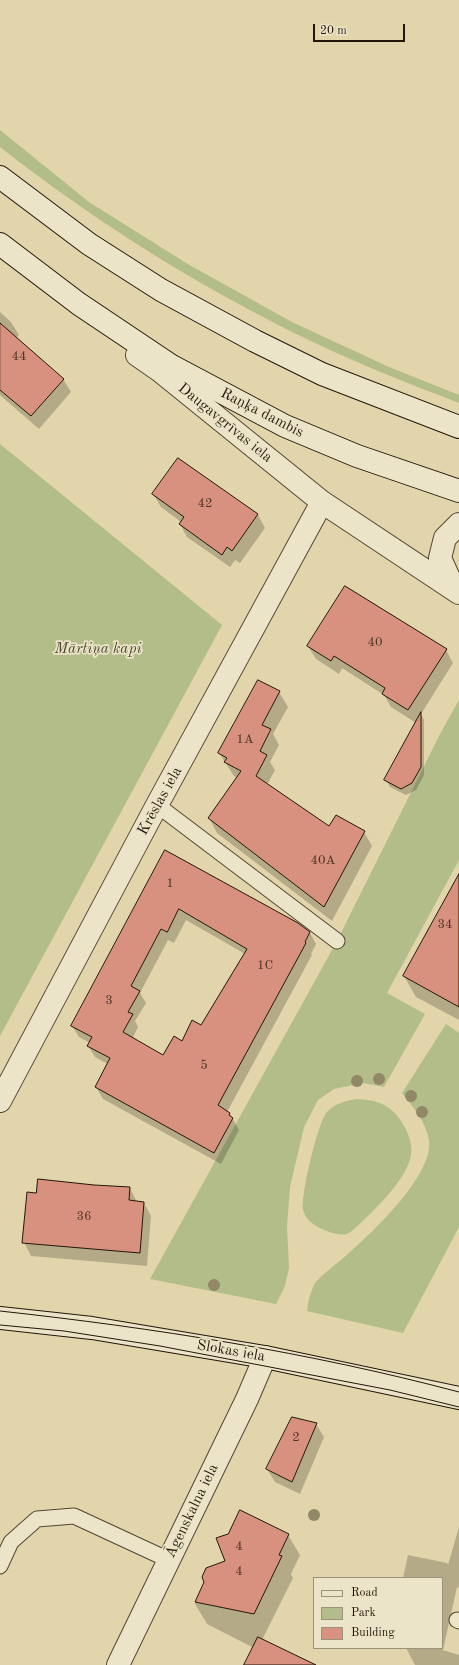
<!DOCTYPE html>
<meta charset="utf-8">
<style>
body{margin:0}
#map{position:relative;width:459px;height:1665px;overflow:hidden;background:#e2d5ab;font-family:"Old Standard TT",serif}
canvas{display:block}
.legend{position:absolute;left:313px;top:1577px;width:130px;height:72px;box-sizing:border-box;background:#ece4c8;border:1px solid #9b927c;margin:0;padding:5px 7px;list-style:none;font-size:12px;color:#22170a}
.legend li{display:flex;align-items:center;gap:8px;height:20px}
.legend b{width:20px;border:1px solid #9b927c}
.scale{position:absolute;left:313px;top:24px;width:92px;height:18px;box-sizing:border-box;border:2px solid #22170a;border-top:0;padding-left:5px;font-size:12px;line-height:14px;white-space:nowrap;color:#22170a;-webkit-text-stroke:3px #ece4c8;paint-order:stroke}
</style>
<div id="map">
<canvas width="459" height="1665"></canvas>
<ul class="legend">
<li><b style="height:5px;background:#ece4c8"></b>Road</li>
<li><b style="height:11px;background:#b2bd89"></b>Park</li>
<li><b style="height:11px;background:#d9917f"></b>Building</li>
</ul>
<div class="scale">20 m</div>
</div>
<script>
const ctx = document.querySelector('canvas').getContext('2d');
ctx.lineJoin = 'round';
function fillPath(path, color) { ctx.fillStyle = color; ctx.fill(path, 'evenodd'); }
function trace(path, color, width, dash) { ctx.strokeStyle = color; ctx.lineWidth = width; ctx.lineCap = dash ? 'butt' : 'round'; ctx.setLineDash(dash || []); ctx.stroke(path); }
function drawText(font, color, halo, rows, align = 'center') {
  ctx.font = font + ' "Old Standard TT",serif'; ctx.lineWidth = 3.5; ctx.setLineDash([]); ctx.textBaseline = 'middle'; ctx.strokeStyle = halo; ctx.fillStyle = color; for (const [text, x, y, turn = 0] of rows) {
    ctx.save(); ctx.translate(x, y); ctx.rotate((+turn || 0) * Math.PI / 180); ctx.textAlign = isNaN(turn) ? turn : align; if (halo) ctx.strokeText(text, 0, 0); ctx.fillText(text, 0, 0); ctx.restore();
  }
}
const green = new Path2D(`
 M 0,130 L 89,202 L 186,263 L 292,322 L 389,367 L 459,395 L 459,403 C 410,384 361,365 313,342 C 202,289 97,223 0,147 Z
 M 0,444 L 222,625 L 0,1036 Z
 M 459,700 L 459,860 L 387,993 L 425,1014 L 384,1087 L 363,1083 L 334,1089 L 318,1100 L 304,1127 L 290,1187 L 287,1227 L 289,1268 L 285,1286 L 276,1304 L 150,1279 L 337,941 L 440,734 Z
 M 446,1024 L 459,1033 L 459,1227 L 403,1333 L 307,1311 C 308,1302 310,1293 314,1285 C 319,1276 342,1260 350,1252 C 374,1231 434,1174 429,1140 C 426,1122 413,1107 402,1093 Z
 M 357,1099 C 376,1100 390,1104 401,1121 C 407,1130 413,1143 411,1155 C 408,1175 384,1200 370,1214 C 363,1220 355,1230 347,1234 C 336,1237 311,1226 306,1217 C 305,1215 303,1211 303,1209 C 301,1195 318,1121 327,1112 C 335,1103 346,1101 357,1099 Z`);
const shadow = new Path2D(`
 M 0,312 L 11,322 L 19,335 L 16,338 L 63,379 L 71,392 L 39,429 L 0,395 Z
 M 178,459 L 258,515 L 265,528 L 240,563 L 235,560 L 230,567 L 187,537 L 180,524 L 181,522 L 161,507 L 153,494 Z
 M 308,646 L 446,650 L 453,663 L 421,714 L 424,720 L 424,775 L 416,790 L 406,795 L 390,787 L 386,780 L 416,723 L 391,707 L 384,695 L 342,668 L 339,674 L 316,659 Z
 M 258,681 L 279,692 L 288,707 L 273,734 L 279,745 L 270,762 L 275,770 L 267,785 L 329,828 L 364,832 L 372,846 L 332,921 L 217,833 L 209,818 L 237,778 L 234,776 L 219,753 Z
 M 166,852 L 298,924 L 310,933 L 316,944 L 311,954 L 312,955 L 227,1112 L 230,1114 L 239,1130 L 221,1164 L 103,1099 L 96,1087 L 108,1064 L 95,1057 L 88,1046 L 90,1043 L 79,1037 L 72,1026 ZM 186,920 L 245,954 L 201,1027 L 163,1057 L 132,1039 L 138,1027 L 135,1021 L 146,1003 L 140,993 L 168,940 L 174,943 Z
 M 459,876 L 459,1020 L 416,997 L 404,976 Z
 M 94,1186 L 130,1188 L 137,1202 L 144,1203 L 151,1216 L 147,1266 L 31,1256 L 24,1242 L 37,1194 Z
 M 316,1424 L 324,1437 L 300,1494 L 275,1482 L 267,1469 Z
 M 459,1527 L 459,1588 L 457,1587 L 443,1650 L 459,1655 L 459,1665 L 415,1665 L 406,1648 L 442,1648 L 442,1578 L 403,1578 L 408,1555 L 447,1563 L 448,1565 Z
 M 288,1535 L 300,1555 L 291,1574 L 293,1578 L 262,1640 L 313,1665 L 250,1665 L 254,1648 L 207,1624 L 195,1604 L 205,1582 Z`);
const building = new Path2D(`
 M 0,323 L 64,379 L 31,416 L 0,390 Z
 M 178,458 L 258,514 L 232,551 L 227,547 L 222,555 L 179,524 L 184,517 L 152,494 Z
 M 345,586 L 447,649 L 408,710 L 382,694 L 385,688 L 334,656 L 331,661 L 307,646 Z
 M 258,680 L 280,691 L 262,725 L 271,729 L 260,751 L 267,755 L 256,776 L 329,826 L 336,815 L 365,831 L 324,907 L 208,818 L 241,771 L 224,762 L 227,758 L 218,753 Z
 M 421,712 L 421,767 L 412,783 L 401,789 L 384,780 Z
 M 165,850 L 298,923 L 310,932 L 305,942 L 306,943 L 218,1105 L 230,1113 L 229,1115 L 233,1118 L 214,1153 L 95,1087 L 110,1058 L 87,1046 L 92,1037 L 71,1026 ZM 179,909 L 247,949 L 201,1025 L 192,1020 L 182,1041 L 174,1036 L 163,1055 L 123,1032 L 133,1014 L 128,1012 L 140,991 L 131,986 L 161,929 L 167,932 Z
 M 459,874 L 459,1007 L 403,976 Z
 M 38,1179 L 94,1185 L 130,1187 L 129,1200 L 144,1202 L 140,1253 L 22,1243 L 27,1192 L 36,1193 Z
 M 292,1417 L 317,1423 L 292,1482 L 266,1469 Z
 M 240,1510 L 289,1534 L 279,1555 L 282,1556 L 254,1614 L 195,1602 L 204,1582 L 202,1577 L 206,1568 L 225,1561 L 216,1538 L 228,1534 Z
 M 258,1637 L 316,1665 L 244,1665 Z`);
const service = new Path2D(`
 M 157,805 L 337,941
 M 0,1566 L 11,1542 L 37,1519 L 74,1516 L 169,1560
 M 457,1620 L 459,1621`);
const minor = new Path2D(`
 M 137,355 L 160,371 L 322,502 L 459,593
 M 458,588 L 449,578 L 440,558 L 445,538 L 459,524
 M 0,1101 L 157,805 L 322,502
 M 118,1665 L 247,1399 L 265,1357`);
const secondary = new Path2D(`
 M 0,177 L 89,244 L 161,290 L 255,341 L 322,374 L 459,427
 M 0,244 L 79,304 L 170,365 L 285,426 L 357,456 L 459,491
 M 0,1318 L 92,1328 L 265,1357 L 459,1398`);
const tram = new Path2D(`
 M 0,1311 C 155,1328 308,1352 459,1392
 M 0,1325 L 64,1331 L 160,1346 L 390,1390 L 459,1407`);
const trees = [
 [379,1079],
 [357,1081],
 [411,1096],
 [422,1112],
 [214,1285],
 [314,1515]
];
const numberNames = [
 ["44",19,357],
 ["42",205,504],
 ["40",375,643],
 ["1A",245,740],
 ["40A",323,861],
 ["1",170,884],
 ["34",445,925],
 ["1C",265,966],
 ["3",109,1001],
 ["5",204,1066],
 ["36",84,1217],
 ["2",296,1438],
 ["4",239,1547],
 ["4",239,1572]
];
const streetNames = [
 ["Raņķa dambis",262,413,27],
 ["Daugavgrīvas iela",225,423,39],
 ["Krēslas iela",160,801,-61],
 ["Slokas iela",231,1351,10],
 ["Āgenskalna iela",192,1511,-64]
];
const parkNames = [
 ["Mārtiņa kapi",98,649]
];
fillPath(green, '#b2bd89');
fillPath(shadow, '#0003');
fillPath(building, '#d9917f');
trace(building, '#22170a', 1);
trace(service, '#524632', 17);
trace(minor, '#524632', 24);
trace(secondary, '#22170a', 24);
trace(service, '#ece4c8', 15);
trace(minor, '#ece4c8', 22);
trace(secondary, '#ece4c8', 22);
trace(tram, '#22170a', 1);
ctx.fillStyle = '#908867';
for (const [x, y] of trees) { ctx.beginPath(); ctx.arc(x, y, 6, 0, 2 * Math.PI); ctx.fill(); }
drawText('13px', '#503627', null, numberNames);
drawText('15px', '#22170a', '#ece4c8', streetNames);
drawText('italic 15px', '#4d4930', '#ece4c8', parkNames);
</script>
